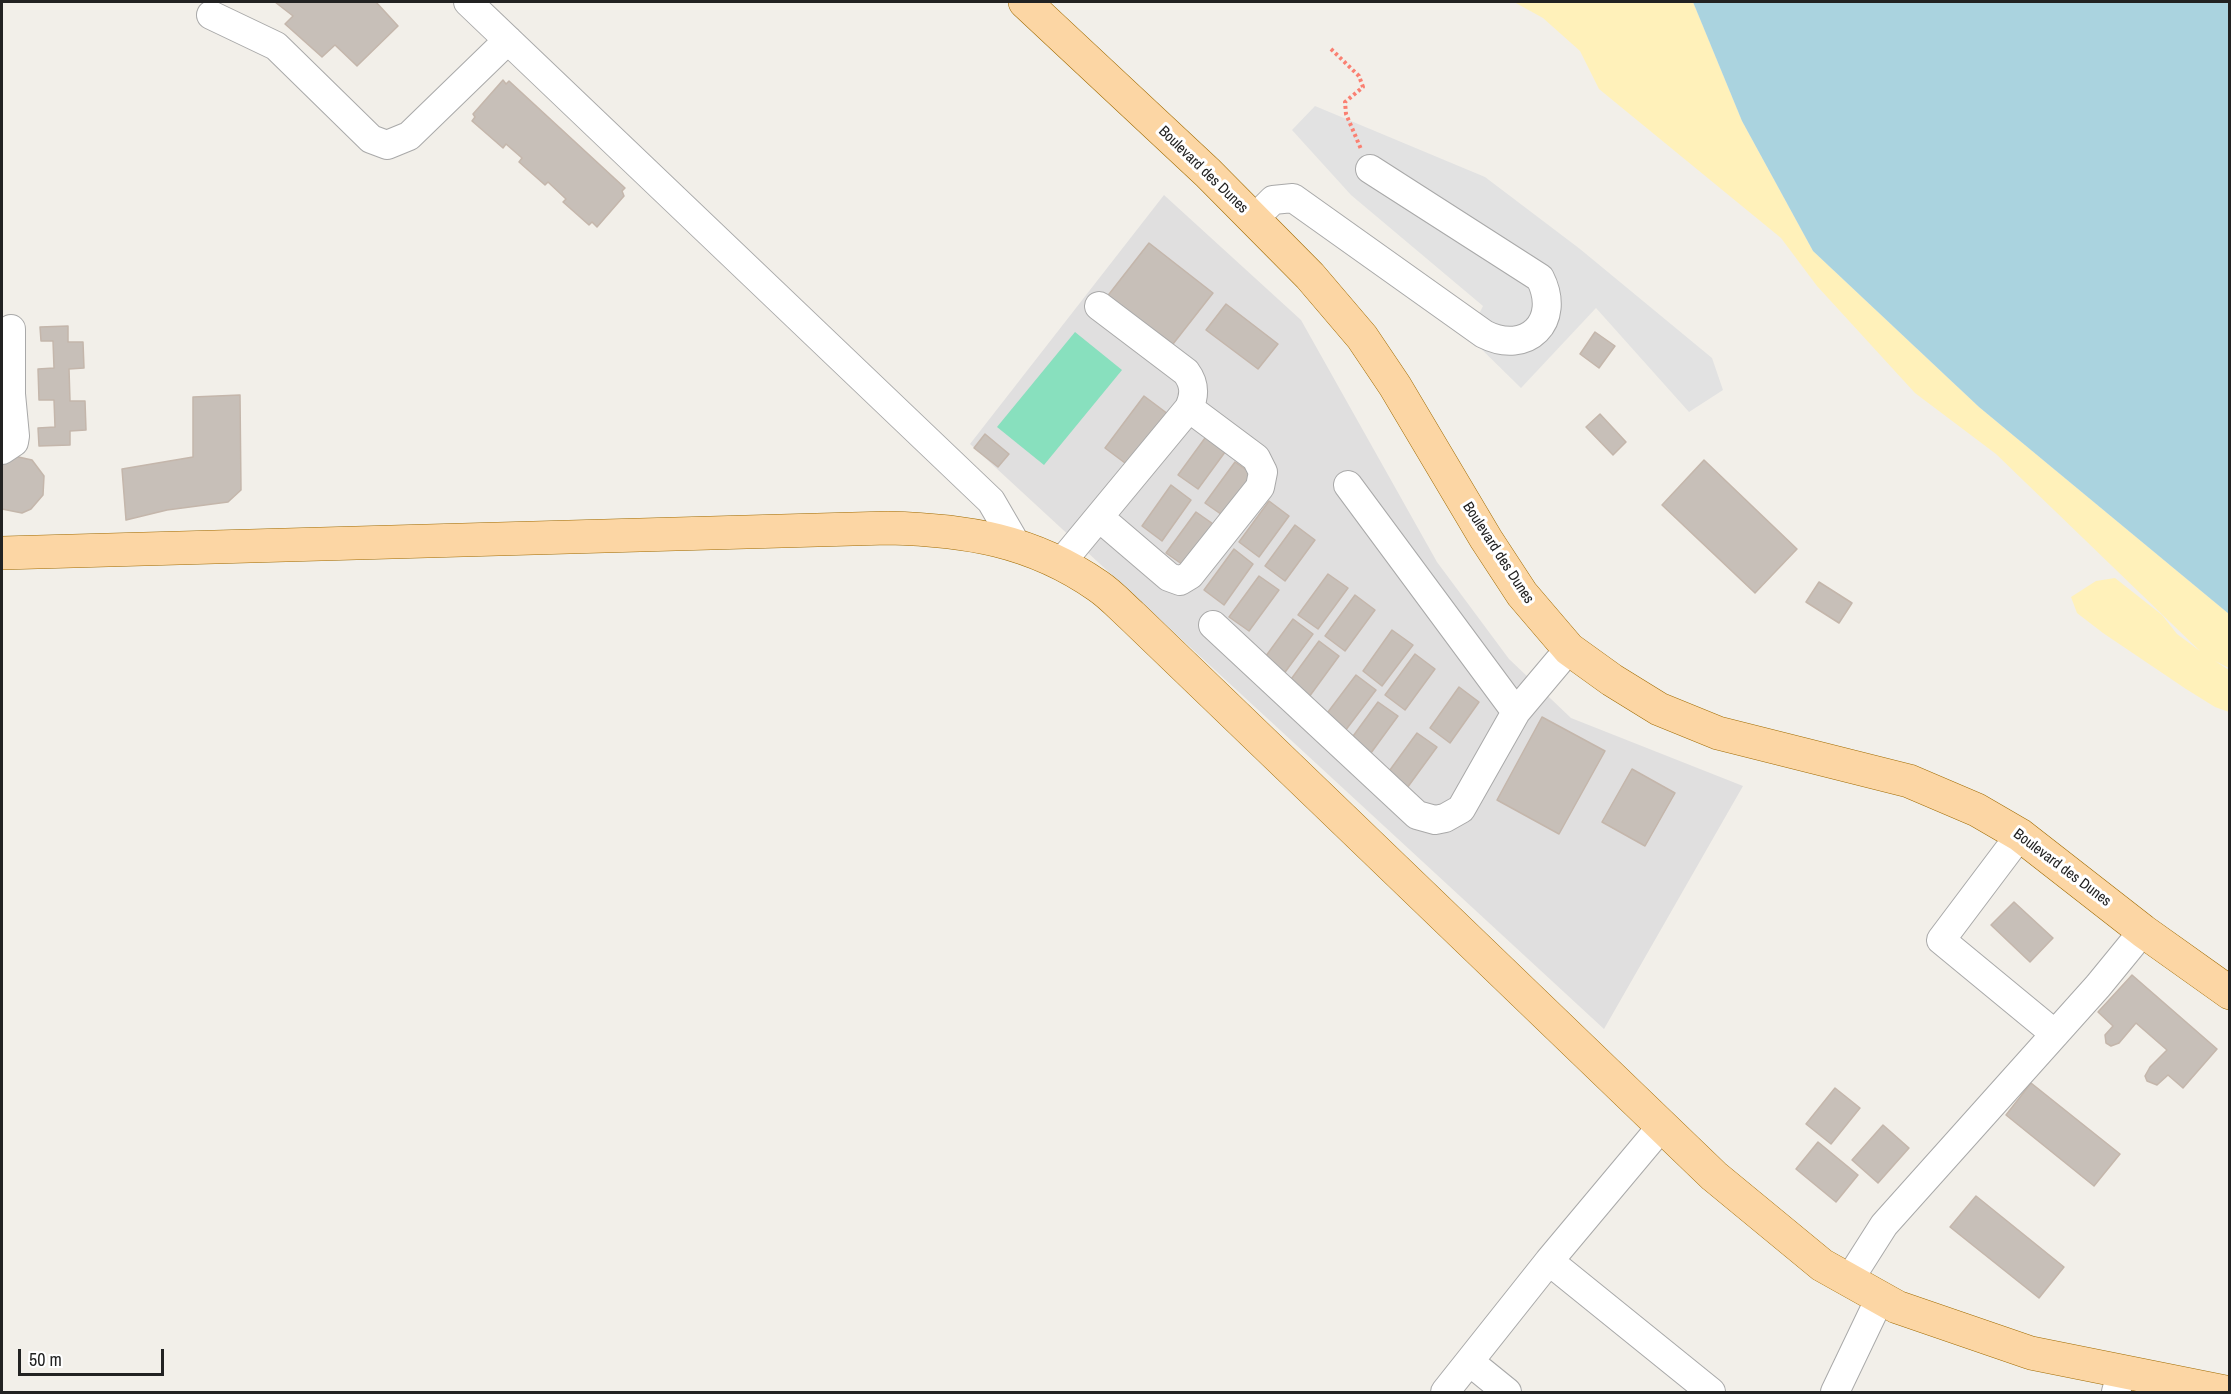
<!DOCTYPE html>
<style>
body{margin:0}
#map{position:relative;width:2231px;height:1394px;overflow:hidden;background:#f2efe9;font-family:"Archivo Narrow",sans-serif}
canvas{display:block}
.frame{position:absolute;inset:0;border:3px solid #222;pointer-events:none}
.scale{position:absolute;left:18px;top:1349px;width:146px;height:27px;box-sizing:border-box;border:3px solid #222;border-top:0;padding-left:8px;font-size:18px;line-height:21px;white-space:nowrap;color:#222;-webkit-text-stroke:4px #fff;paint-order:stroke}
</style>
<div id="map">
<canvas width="2231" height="1394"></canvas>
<div class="frame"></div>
<div class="scale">50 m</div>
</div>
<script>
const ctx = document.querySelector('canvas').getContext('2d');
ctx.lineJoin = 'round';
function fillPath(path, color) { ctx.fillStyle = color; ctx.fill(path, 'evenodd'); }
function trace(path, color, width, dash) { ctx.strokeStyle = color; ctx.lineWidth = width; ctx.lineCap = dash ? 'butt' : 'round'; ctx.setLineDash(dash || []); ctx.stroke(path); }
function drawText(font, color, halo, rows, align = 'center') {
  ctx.font = font + ' "Archivo Narrow",sans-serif'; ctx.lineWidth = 6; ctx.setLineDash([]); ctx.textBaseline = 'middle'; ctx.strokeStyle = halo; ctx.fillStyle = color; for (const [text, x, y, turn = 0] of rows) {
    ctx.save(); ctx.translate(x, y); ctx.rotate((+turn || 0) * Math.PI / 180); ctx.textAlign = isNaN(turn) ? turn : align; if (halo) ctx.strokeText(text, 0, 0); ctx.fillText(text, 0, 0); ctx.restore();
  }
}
const residential = new Path2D(`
 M 1164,195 L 1301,320 L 1437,562 L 1509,659 L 1571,718 L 1743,786 L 1604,1029 L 970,444 Z`);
const sand = new Path2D(`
 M 1514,2 L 1693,2 L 1742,121 L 1813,251 L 1979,407 L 2229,614 L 2229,668 L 2215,661 L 2229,670 L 2229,712 L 2215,707 L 2186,689 L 2103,633 L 2077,613 L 2071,597 L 2096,581 L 2115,578 L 2162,615 L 2177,634 L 2200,651 L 1996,454 L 1915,393 L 1817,286 L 1781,238 L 1599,89 L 1580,51 L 1543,18 Z`);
const pitch = new Path2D(`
 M 1075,332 L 1122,370 L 1044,465 L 997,427 Z`);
const parking = new Path2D(`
 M 1315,106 L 1485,177 L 1580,249 L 1712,358 L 1723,390 L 1689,412 L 1596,308 L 1521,388 L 1468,336 L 1483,306 L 1351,195 L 1292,130 Z`);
const water = new Path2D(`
 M 1693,2 L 2229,2 L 2229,614 L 1979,407 L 1813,251 L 1742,121 Z`);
const building = new Path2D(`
 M 275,2 L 376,2 L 398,26 L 357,66 L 335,45 L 322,57 L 285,24 L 293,16 Z
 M 503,80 L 506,84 L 509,81 L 625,188 L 622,191 L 624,196 L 597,227 L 592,222 L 589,225 L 563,202 L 566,199 L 548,182 L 545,185 L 519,162 L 522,158 L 506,144 L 503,148 L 472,121 L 475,117 L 473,114 Z
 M 1149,243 L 1213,293 L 1173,344 L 1158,333 L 1150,343 L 1106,298 Z
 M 1226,304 L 1278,344 L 1258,369 L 1206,330 Z
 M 68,326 L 68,342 L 83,342 L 84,368 L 69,369 L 70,401 L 85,401 L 86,430 L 70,431 L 70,445 L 39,446 L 38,428 L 55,427 L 54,400 L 39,400 L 38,369 L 54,368 L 53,341 L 41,341 L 40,327 Z
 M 1595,332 L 1615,346 L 1599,368 L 1580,354 Z
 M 240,395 L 241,490 L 228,502 L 167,510 L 126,520 L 122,469 L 193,457 L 193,397 Z
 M 1144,396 L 1168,414 L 1129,466 L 1105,448 Z
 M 1600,414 L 1626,442 L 1613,455 L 1586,427 Z
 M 985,434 L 1009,454 L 998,467 L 974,448 Z
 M 1208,434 L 1228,448 L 1198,489 L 1178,475 Z
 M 14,456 L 32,460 L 44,476 L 43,495 L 31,509 L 22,513 L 2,509 L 2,460 Z
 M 1704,460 L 1797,549 L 1755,593 L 1662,505 Z
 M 1235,462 L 1255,476 L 1225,517 L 1205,503 Z
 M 1171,485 L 1191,500 L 1162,541 L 1142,526 Z
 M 1269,501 L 1289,516 L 1259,557 L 1239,542 Z
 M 1196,512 L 1216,526 L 1186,567 L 1166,553 Z
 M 1295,525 L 1315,540 L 1285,581 L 1265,566 Z
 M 1234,549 L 1253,564 L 1224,605 L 1204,590 Z
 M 1328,574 L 1348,588 L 1318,629 L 1298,615 Z
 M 1259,576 L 1279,590 L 1249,631 L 1229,617 Z
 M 1819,582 L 1852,603 L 1839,623 L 1806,602 Z
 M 1355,595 L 1375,610 L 1345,651 L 1325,636 Z
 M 1293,619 L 1313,634 L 1283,675 L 1263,660 Z
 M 1392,630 L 1413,645 L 1382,686 L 1363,671 Z
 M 1319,641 L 1339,656 L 1309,697 L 1289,682 Z
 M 1415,654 L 1435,669 L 1405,710 L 1385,695 Z
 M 1356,675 L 1376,690 L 1345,731 L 1325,716 Z
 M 1459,687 L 1479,702 L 1450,743 L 1430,728 Z
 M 1378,702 L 1398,716 L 1368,757 L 1348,743 Z
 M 1542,717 L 1605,751 L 1559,834 L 1497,800 Z
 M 1417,733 L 1437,747 L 1407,788 L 1387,774 Z
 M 1632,769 L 1675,793 L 1645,846 L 1602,822 Z
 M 2014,902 L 2053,938 L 2030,962 L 1991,925 Z
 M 2132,975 L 2217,1049 L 2183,1088 L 2168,1075 L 2157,1085 L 2147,1081 L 2145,1076 L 2150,1067 L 2167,1050 L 2136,1023 L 2119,1043 L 2111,1046 L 2106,1043 L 2105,1035 L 2113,1026 L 2098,1012 Z
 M 2031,1083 L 2120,1154 L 2094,1186 L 2006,1115 Z
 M 1835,1088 L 1860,1108 L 1831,1144 L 1806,1124 Z
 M 1883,1125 L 1909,1148 L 1878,1183 L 1852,1160 Z
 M 1818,1142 L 1858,1175 L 1836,1202 L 1796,1169 Z
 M 1976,1196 L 2064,1267 L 2039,1298 L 1950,1227 Z`);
const path = new Path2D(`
 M 1331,49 L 1359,76 L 1363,87 L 1345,102 L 1346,114 L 1361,149`);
const minor = new Path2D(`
 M 468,2 L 991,501 L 1016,544
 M 211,15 L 276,46 L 371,139 L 387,145 L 409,136 L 508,40
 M 1254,219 L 1273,200 L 1293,198 L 1484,334 C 1527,356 1562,321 1540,278 L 1370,169
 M 2,450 L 14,442 L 15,436 L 11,394 L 11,329
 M 1348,485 L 1516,712
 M 1100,518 L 1169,577 L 1180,581 L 1190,575 L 1260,487 L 1263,472 L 1256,458 L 1189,408
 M 1060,564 L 1189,408 C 1195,395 1195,384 1186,372 L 1099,306
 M 1213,625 L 1417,815 L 1435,820 L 1445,818 L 1461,809 L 1516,712 L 1569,649
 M 2020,835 L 1941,940 L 2055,1034
 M 1549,1261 L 1711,1392
 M 1849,1280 L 1884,1225 L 2098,986 L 2143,931
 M 1470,1362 L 1507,1392
 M 1445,1392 L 1549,1261 L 1662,1126
 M 1835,1392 L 1880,1298
 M 2116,1392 L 2122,1370`);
const major = new Path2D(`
 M 1025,2 L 1208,173 L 1310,276 L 1362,337 L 1395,386 L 1486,539 L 1522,594 L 1569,649 L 1612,680 L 1659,709 L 1718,733 L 1909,781 L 1977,810 L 2020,835 L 2143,931 L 2230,993
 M 2,553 L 888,528 C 966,530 1032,540 1098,586 C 1110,594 1121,606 1132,616 L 1662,1126 L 1714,1176 L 1822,1265 L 1897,1307 L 2031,1353 L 2225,1392`);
const streetNames = [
 ["Boulevard des Dunes",1203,170,44],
 ["Boulevard des Dunes",1498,553,57],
 ["Boulevard des Dunes",2062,868,37]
];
fillPath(residential, '#e0dfdf');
fillPath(sand, '#fff1ba');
fillPath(pitch, '#88e0be');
fillPath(parking, '#e2e2e2');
fillPath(water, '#aad3df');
fillPath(building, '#c7bfb8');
trace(building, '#c4b6ab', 1.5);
trace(minor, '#a9a9a9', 30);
trace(major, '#a06b00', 34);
trace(path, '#fa8072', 4, [3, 3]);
trace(minor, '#fff', 28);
trace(major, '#fcd6a4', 33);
drawText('15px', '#222', '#fff', streetNames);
</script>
